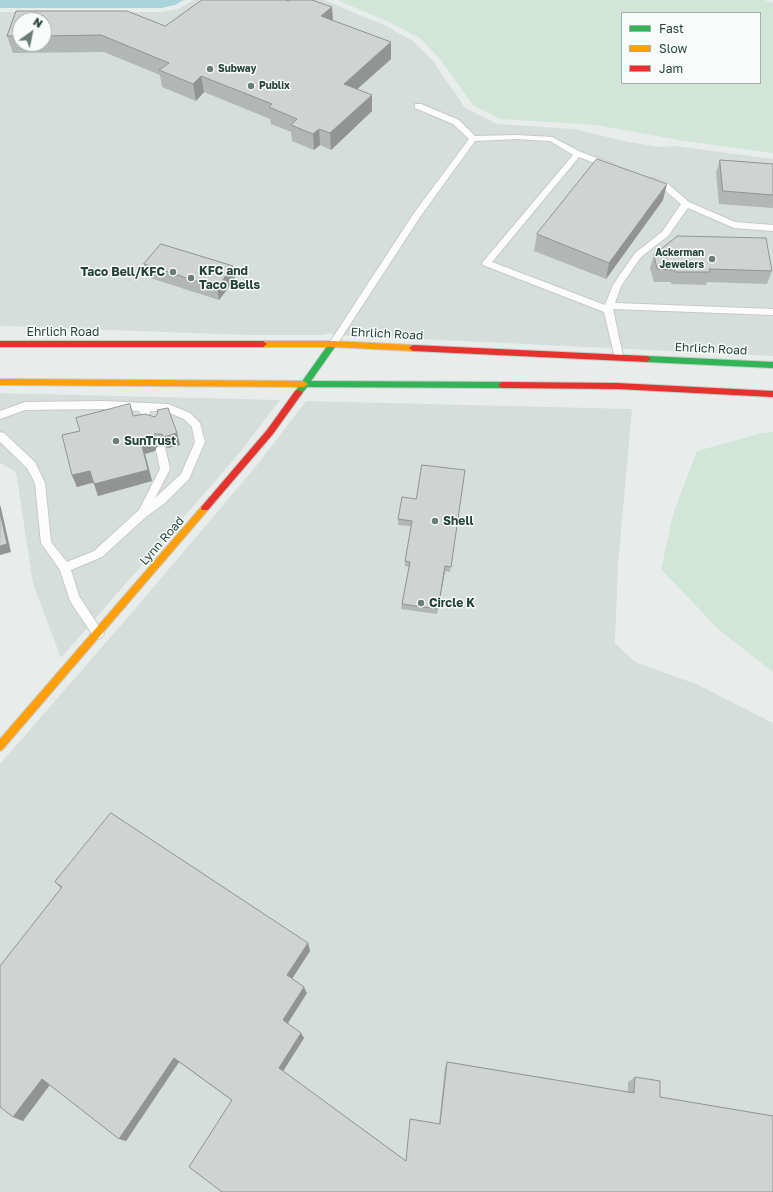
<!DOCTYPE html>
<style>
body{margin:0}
#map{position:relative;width:773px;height:1192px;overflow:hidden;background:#e8edeb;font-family:"Golos Text",sans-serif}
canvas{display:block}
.legend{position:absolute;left:621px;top:12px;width:140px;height:72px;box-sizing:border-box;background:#f7fbf9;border:1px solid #a3b1ad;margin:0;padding:5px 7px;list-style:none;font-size:12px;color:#24423a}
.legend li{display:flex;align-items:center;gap:8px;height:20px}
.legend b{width:20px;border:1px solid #a3b1ad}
.north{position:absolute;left:12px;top:12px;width:40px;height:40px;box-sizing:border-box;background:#f7fbf9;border:1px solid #a3b1ad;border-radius:50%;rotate:33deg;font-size:11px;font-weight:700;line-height:16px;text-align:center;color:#24423a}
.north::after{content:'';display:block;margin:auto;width:14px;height:18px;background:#697e78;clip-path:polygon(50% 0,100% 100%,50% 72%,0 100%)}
</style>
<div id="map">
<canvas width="773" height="1192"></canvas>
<ul class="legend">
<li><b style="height:5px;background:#30b455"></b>Fast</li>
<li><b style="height:5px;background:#ff9f0a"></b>Slow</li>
<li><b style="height:5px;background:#e5322d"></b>Jam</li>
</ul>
<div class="north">N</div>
</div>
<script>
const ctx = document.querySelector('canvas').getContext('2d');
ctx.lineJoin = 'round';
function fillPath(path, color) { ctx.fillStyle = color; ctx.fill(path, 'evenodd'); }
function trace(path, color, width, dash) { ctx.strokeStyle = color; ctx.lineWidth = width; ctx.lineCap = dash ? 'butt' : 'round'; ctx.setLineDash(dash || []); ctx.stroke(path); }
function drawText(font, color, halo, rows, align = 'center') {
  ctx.font = font + ' "Golos Text",sans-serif'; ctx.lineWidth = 3; ctx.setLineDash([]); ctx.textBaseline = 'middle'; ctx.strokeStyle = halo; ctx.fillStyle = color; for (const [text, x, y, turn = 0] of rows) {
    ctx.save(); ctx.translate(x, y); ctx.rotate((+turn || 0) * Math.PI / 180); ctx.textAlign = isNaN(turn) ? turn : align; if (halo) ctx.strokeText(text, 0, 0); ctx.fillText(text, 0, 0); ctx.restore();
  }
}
const built = new Path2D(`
 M 194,0 L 324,0 L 384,25 L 413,41 L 433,61 L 465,108 L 497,124 L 574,129 L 624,141 L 659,147 L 676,146 L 773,159 L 773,356 L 337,335 L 329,333 L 324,335 L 246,335 L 0,326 L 0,12 L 162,12 L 178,9 ZM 20,20 L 44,20 L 44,44 L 20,44 Z
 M 0,393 L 280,400 L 237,456 L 61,658 L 33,584 L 16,472 L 0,463 Z
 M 306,401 L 632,409 L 618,565 L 615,643 L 635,662 L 696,684 L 773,723 L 773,1192 L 0,1192 L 0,764 L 135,609 L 257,465 Z`);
const green = new Path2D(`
 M 337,0 L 764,0 L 773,3 L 773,153 L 684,141 L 596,125 L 500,119 L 473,105 L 440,59 L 420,38 L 389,22 ZM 622,13 L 760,13 L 760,83 L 622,83 Z
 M 773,432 L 773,672 L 719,630 L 661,569 L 674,511 L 697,451 L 762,433 Z`);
const water = new Path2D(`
 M 0,0 L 184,0 L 175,5 L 162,8 L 0,8 Z`);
const lane = new Path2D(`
 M 415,104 L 421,104 L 459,120 L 475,136 L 517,135 L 552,137 L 581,152 L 613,164 L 614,166 L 610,169 L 579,157 L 492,262 L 605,305 L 613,285 L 635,253 L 662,232 L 681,204 L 661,187 L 649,183 L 648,181 L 649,179 L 652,178 L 667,183 L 689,202 L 735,222 L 773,225 L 773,231 L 734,228 L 688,208 L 668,236 L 641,257 L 621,286 L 615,303 L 773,309 L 773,315 L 613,309 L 623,356 L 618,359 L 615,358 L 604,312 L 483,265 L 482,263 L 573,155 L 550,141 L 517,139 L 475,141 L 420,217 L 336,346 L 330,346 L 328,344 L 330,342 L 414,213 L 469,139 L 453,124 L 415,108 Z
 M 103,401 L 168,404 L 190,413 L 200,423 L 205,442 L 189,479 L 165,503 L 147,516 L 102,557 L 71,570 L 79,596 L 104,634 L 102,637 L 98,639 L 94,637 L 70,601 L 60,570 L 41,543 L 35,483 L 27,468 L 0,442 L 0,432 L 4,433 L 35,462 L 45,483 L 51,542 L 67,562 L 94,551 L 139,510 L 160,469 L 156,450 L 157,447 L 165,447 L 170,469 L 155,498 L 181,474 L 195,442 L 192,427 L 184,419 L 164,411 L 150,411 L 149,416 C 144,417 142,416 139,411 L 103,409 L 25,410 L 0,419 L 0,411 L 25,402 Z`);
const fast = new Path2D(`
 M 333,341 L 337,344 L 311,381 L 502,382 L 506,385 L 502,388 L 307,387 L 301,395 L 295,395 L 294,393 L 330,342 Z
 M 647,356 L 773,362 L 773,368 L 647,362 L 643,359 Z`);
const slow = new Path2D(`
 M 263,341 L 333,341 L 413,345 L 417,348 L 413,351 L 333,347 L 263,347 L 259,344 Z
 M 0,379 L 304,381 L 308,384 L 304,387 L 0,385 Z
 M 205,505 L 209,508 L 208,510 L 3,749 L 0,751 L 0,739 L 202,506 Z`);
const jam = new Path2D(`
 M 0,341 L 263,341 L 267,344 L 263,347 L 0,347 Z
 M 413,345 L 647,356 L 651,359 L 647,362 L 413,351 L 409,348 Z
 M 502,382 L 617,383 L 773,391 L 773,397 L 617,389 L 502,388 L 498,385 Z
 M 298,390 L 301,391 L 302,393 L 301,395 L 273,434 L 208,510 L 202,510 L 201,508 L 202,506 L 267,430 L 295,391 Z`);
const wall = new Path2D(`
 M 202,0 L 286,0 L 289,1 L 291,0 L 312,0 L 332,7 L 333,21 L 391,42 L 391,59 L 357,89 L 372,95 L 372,111 L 331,150 L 320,145 L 314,150 L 292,141 L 291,132 L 271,124 L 270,119 L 204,92 L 196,101 L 162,87 L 160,75 L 104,52 L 13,53 L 7,36 L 16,11 L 127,11 L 165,26 ZM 20,20 L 44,20 L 44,44 L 20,44 Z
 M 720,160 L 773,164 L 773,208 L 719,204 L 716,173 Z
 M 663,200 L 606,279 L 534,251 L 537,234 Z
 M 654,255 L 772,271 L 767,284 L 707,282 L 706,285 L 671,284 L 671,282 L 654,282 L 650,268 Z
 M 144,264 L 233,266 L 235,279 L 219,300 L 147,277 Z
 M 133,416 L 177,433 L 180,445 L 167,448 L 165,446 L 157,446 L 155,451 L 145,454 L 152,481 L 98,496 L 94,482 L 77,487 L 72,475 L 80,431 Z
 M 464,475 L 450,572 L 445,571 L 437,614 L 401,609 L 402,604 L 409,567 L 405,566 L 405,561 L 411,526 L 398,525 L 398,519 L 416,499 Z
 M 55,882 L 308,943 L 310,951 L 292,978 L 307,993 L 288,1023 L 304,1038 L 283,1071 L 406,1161 L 439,1124 L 445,1067 L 447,1062 L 628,1092 L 628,1082 L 635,1077 L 660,1097 L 773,1116 L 222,1192 L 231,1100 L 179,1062 L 126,1141 L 50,1085 L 23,1121 L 13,1117 L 61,889 Z`);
const shadedWall = new Path2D(`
 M 332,7 L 333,24 L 321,16 Z
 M 391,42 L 391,59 L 344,101 L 344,84 Z
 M 201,76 L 204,92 L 196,101 L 193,84 Z
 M 372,95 L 372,111 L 331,150 L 330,133 Z
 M 319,129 L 320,145 L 314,150 L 313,134 Z
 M 667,184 L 663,200 L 606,279 L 609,263 Z
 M 233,266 L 235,279 L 219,300 L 217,288 Z
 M 177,433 L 180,445 L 167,448 L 164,437 Z
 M 154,434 L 157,446 L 155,451 L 145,454 L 152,481 L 98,496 L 94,484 L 141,442 Z
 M 90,471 L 95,482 L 77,487 L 72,475 Z
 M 0,505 L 1,508 L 11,552 L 0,555 Z
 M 445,566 L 445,571 L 437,614 L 438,609 Z
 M 308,943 L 310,951 L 290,982 L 287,975 Z
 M 304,987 L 307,993 L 286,1026 L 283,1020 Z
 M 301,1033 L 304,1038 L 282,1073 L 279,1068 Z
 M 174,1058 L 179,1062 L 126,1141 L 119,1139 Z
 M 42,1079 L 51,1083 L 23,1121 L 13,1117 Z`);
const building = new Path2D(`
 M 202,0 L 286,0 L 289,1 L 291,0 L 312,0 L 332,7 L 321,16 L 391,42 L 344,84 L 372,95 L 330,133 L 319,129 L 313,134 L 291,125 L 297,119 L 269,107 L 272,104 L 201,76 L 193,84 L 159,70 L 169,63 L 101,35 L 44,36 L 44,20 L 20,20 L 20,36 L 7,36 L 16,11 L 127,11 L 165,26 Z
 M 597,159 L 667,184 L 609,263 L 537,234 Z
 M 720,160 L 773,164 L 773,195 L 723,191 Z
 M 678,236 L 766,238 L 772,271 L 709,269 L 710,272 L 675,272 L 675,270 L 657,269 L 654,255 Z
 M 161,244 L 233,266 L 217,288 L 144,264 Z
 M 130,404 L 133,416 L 145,414 L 155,417 L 158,413 L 157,410 L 168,408 L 177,433 L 164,437 L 162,434 L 154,434 L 151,440 L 141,442 L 148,470 L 94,484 L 90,471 L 72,475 L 62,435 L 80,431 L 76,418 Z
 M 422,465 L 465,470 L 451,567 L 445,566 L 438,609 L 402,604 L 410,562 L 405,561 L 412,521 L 398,519 L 402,497 L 416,499 Z
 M 0,512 L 7,544 L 0,546 Z
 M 111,813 L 308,943 L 287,975 L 304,987 L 283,1020 L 301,1033 L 279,1068 L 406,1161 L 410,1119 L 440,1124 L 447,1062 L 634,1093 L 635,1077 L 660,1081 L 660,1097 L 773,1116 L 773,1192 L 222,1192 L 189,1167 L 232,1100 L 174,1058 L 119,1139 L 42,1079 L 13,1117 L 0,1107 L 0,966 L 62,887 L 55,882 Z`);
const markers = [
 [210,69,4,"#697e78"],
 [251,86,4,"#697e78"],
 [712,259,4,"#697e78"],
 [173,272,4,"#697e78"],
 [191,278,4,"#697e78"],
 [116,441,4,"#697e78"],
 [435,521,4,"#697e78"],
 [421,603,4,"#697e78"]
];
const farPoinames = [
 ["Subway",218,69],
 ["Publix",259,86],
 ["Ackerman",704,253,"right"],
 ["Jewelers",704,265,"right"]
];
const poiNames = [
 ["KFC and",199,271],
 ["Taco Bells",199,285],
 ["Taco Bell/KFC",165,272,"right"],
 ["SunTrust",124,441],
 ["Shell",443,521],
 ["Circle K",429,603]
];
const streetNames = [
 ["Ehrlich Road",63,332],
 ["Ehrlich Road",387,334,3],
 ["Ehrlich Road",711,349,3],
 ["Lynn Road",162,541,-49]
];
fillPath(built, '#d6dedb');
fillPath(green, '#d1e6d8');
fillPath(water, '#a9d4db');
trace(lane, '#c5cac8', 2);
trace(fast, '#c3cbc8', 2);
trace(slow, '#c3cbc8', 2);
trace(jam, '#c3cbc8', 2);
fillPath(lane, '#fcfcfc');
fillPath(fast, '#30b455');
fillPath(slow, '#ff9f0a');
fillPath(jam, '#e5322d');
fillPath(wall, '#b2b6b5');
fillPath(shadedWall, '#919493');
fillPath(building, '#cfd4d2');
trace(building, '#919493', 1);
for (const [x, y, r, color] of markers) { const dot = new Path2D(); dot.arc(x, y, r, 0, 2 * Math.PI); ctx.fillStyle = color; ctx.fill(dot); trace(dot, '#f7fbf9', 1.5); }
drawText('bold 10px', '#24423a', '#f7fbf9', farPoinames, 'left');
drawText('bold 12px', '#24423a', '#f7fbf9', poiNames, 'left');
drawText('12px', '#24423a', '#f7fbf9', streetNames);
</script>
